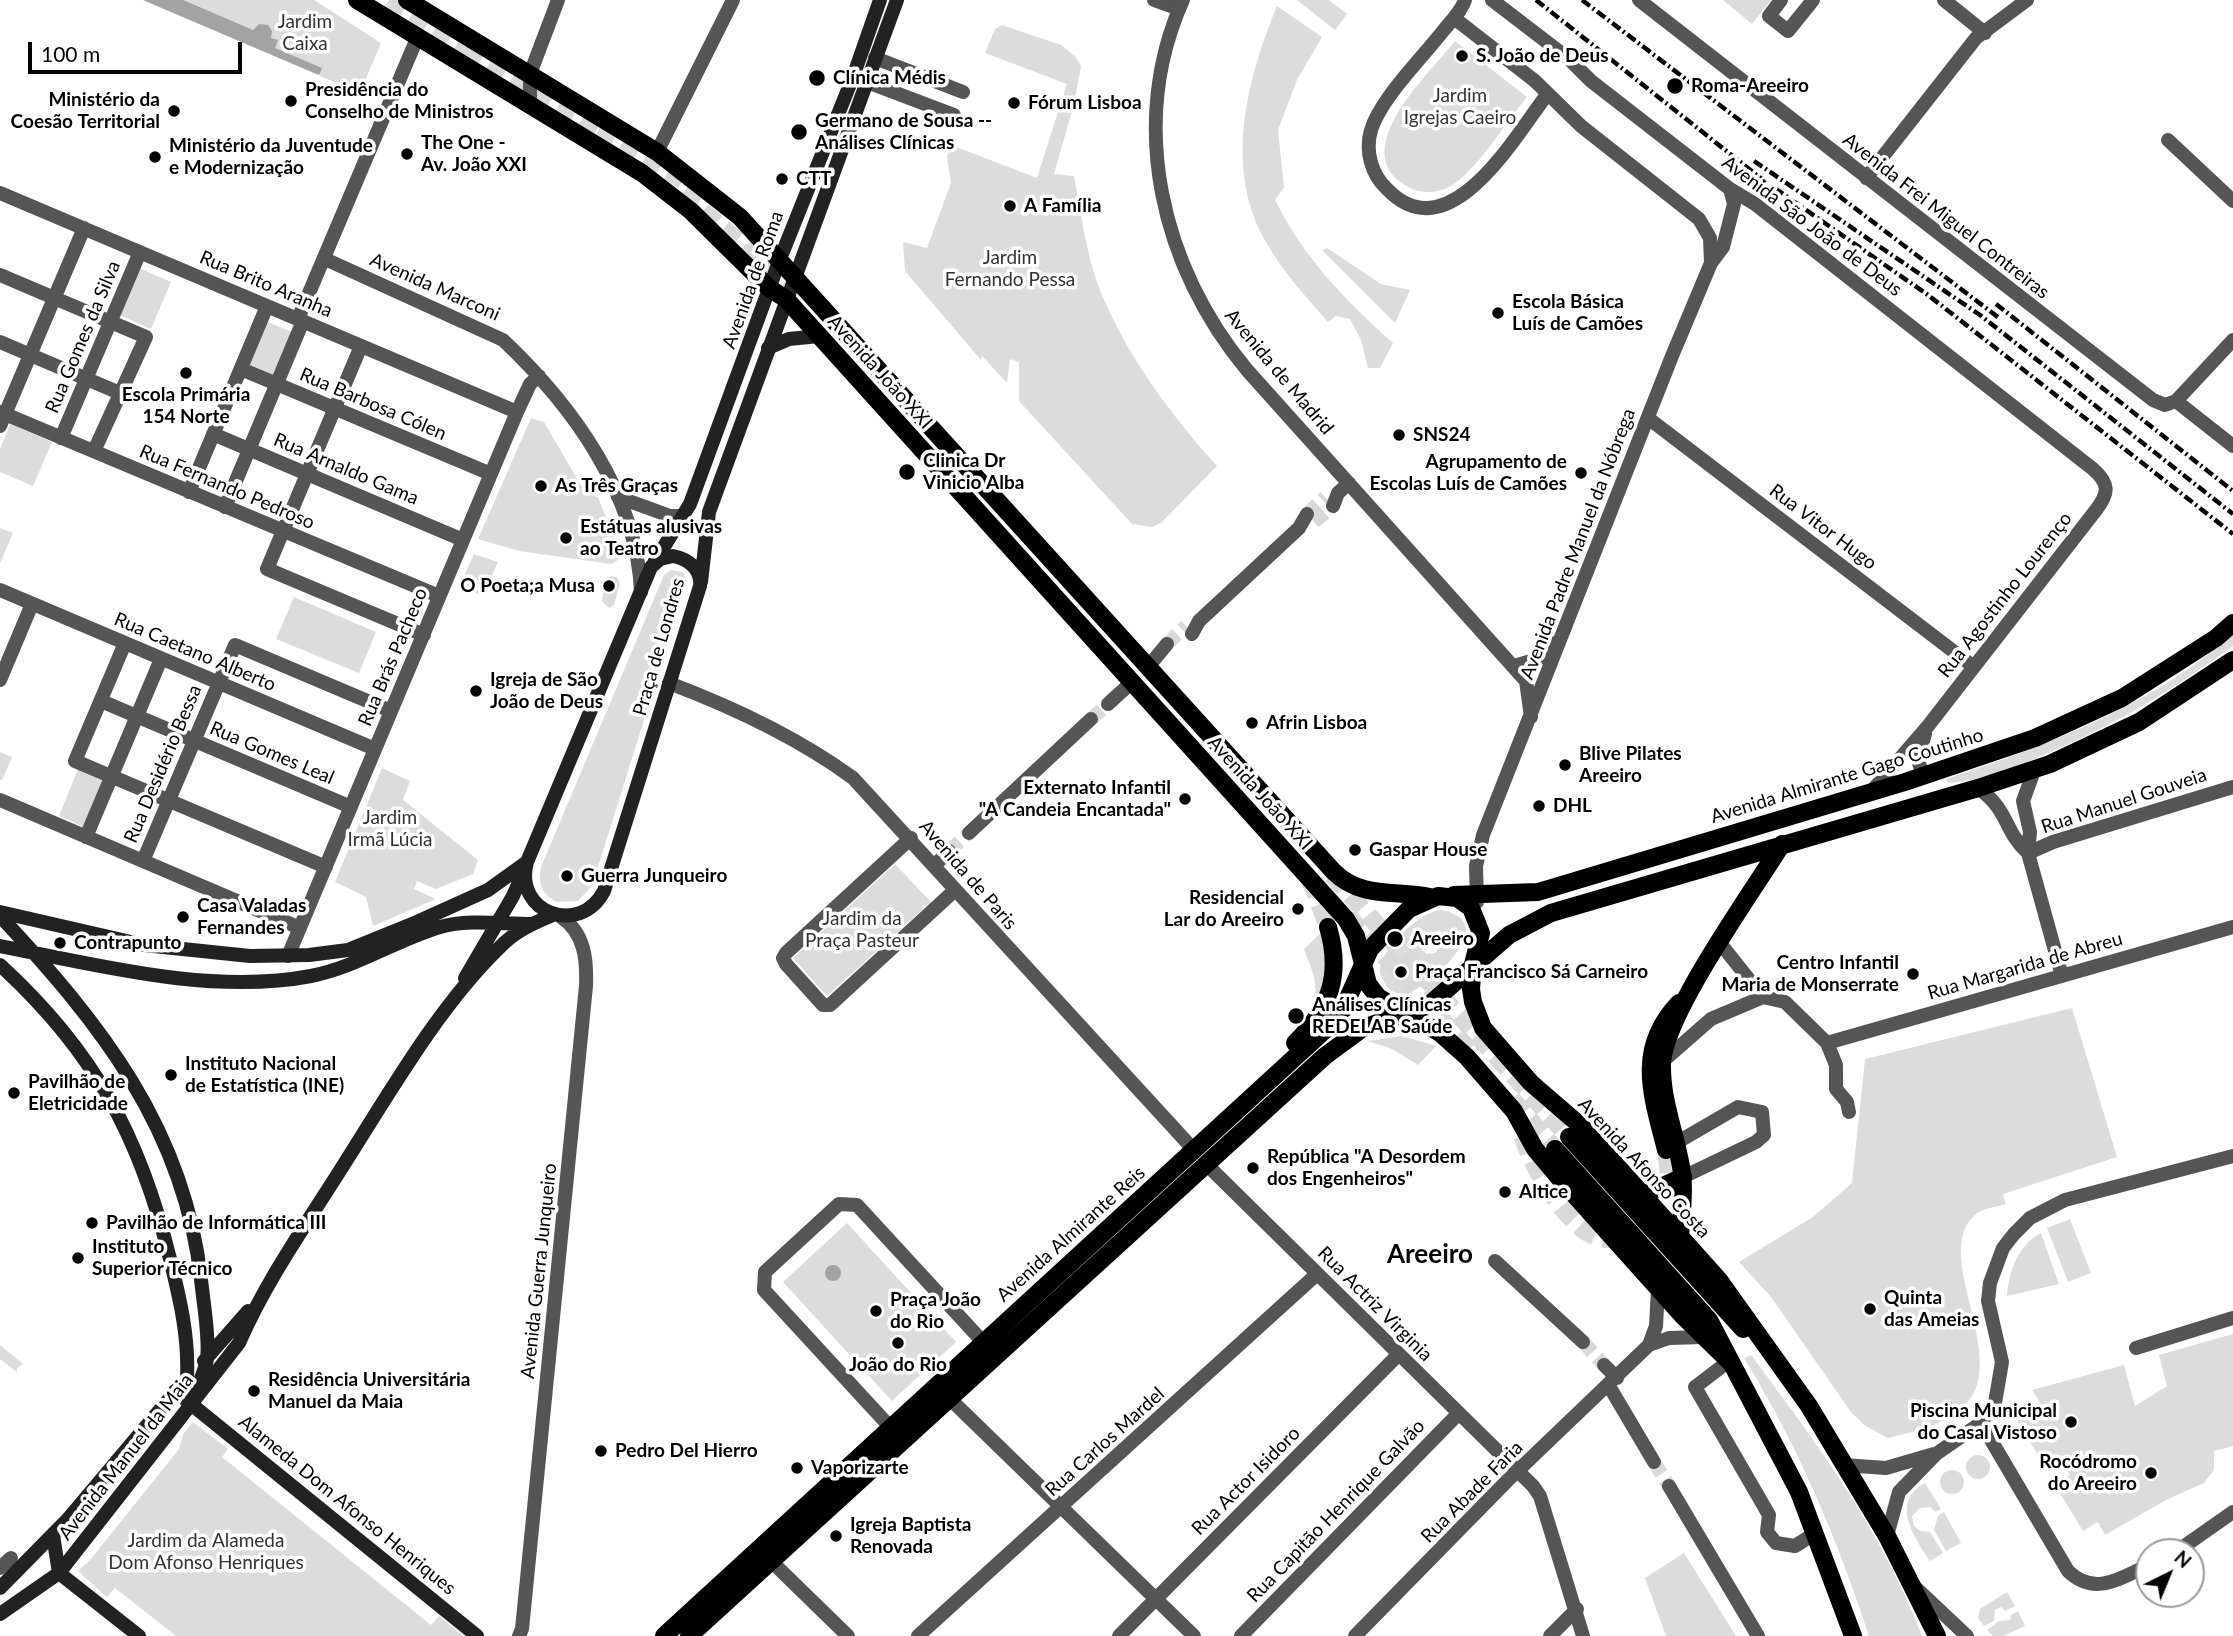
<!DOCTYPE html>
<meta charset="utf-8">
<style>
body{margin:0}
#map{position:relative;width:2233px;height:1636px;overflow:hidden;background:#fff;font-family:Lato,sans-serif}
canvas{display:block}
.north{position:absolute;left:2135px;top:1538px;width:70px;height:70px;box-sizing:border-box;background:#fff;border:2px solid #999;border-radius:50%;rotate:43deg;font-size:19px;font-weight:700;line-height:28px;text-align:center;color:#000}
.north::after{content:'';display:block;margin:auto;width:24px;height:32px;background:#000;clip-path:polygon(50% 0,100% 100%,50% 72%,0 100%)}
.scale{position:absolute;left:28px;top:42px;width:214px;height:32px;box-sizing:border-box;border:4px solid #000;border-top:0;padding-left:9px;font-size:21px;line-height:24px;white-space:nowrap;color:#000;-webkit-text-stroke:5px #fff;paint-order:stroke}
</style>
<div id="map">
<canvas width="2233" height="1636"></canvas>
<div class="north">N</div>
<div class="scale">100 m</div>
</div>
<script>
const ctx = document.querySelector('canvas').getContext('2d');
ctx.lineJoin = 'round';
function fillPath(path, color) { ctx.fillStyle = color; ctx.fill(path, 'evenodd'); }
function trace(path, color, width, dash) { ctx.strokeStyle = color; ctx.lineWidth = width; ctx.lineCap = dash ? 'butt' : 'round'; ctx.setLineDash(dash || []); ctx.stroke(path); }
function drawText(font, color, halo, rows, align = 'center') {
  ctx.font = font + ' Lato,sans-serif'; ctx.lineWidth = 7; ctx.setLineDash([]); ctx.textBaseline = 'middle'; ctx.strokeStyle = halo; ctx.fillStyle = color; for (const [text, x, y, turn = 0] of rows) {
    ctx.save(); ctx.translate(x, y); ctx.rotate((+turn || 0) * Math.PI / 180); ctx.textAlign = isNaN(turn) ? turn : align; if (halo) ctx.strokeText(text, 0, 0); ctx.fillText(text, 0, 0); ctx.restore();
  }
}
const green = new Path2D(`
 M 143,0 L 314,0 L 381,43 L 360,93 Z
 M 1297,0 L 1329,0 L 1347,14 L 1335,30 Z
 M 1723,0 L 1771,0 L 1752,24 Z
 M 1277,6 L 1322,37 L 1297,80 L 1278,130 L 1284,187 L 1275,200 C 1303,257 1346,301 1393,343 L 1380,368 L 1368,368 L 1361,340 L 1350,319 L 1336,316 L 1328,322 C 1306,297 1282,271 1266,242 C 1223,168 1247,79 1277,6 Z
 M 1002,25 L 1061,45 L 1075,56 L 1081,66 L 1074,104 L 1054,174 L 1074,176 C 1082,218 1087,263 1105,302 C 1132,363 1173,417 1217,466 L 1161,523 L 1152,527 L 1132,524 L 1019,401 L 1019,362 L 1010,359 L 1007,383 L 982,356 L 981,360 L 905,271 L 903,242 L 927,248 L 951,183 L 947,157 L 951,145 L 1037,178 L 1067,84 L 985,53 L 995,29 Z
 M 1455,41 L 1527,97 C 1508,120 1477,169 1454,184 C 1441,193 1423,195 1408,187 C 1344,152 1429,74 1455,41 Z
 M 1327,248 L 1381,284 L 1410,290 L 1395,323 L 1322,250 Z
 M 139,268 L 171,282 L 151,329 L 119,315 Z
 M 268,322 L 292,332 L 272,378 L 248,368 Z
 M 531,418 L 544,422 L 586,494 L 598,497 L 620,552 L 621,558 L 611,564 L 519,551 L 478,539 Z
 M 10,424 L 52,442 L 33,486 L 0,472 L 0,449 Z
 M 0,528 L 13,533 L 0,563 Z
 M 474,554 L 498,562 L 483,596 L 459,587 Z
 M 671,570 L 683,572 L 687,583 L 592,886 L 578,901 L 557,902 C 542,895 537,883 541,867 L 664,575 Z
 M 611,576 L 617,577 L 620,584 L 614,605 L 609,608 L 602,601 L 605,581 Z
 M 294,597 L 376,632 L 359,673 L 276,639 Z
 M 2233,634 L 2233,646 C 2171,691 2117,724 2046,754 C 2015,767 1982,781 1948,783 L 1946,779 C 2048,745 2151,706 2233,634 Z
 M 0,752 L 12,757 L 2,780 L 0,780 Z
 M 382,768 L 410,781 L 403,800 L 478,860 L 473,874 L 436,889 L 417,881 L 414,889 L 436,899 L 373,926 L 366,897 L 335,882 Z
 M 78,769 L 104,779 L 84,827 L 59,816 Z
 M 895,864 L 931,902 L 927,906 L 922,905 L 924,908 L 827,996 L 793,958 Z
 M 1441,910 C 1486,918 1460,953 1440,971 C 1422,988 1393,1011 1380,973 C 1378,951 1419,912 1441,910 ZM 1439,930 L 1447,939 L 1435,953 L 1426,954 L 1422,949 L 1422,943 Z
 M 1323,931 L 1329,961 L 1317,1005 L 1314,976 L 1304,949 Z
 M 2072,1008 L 2117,1157 L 2003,1194 L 2006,1204 C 1997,1207 1982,1208 1975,1215 C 1929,1254 2015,1363 1962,1408 C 1942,1426 1913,1432 1888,1438 L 1864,1425 L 1851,1412 L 1771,1297 L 1739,1262 L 1813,1217 L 1852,1183 L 1865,1059 Z
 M 1402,1036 L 1436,1046 L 1418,1065 L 1390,1048 L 1367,1041 Z
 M 2070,1219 L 2091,1273 L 2068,1282 L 2047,1228 Z
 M 847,1223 L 956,1342 L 892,1401 L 783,1282 Z
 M 2041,1233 L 2059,1284 L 2007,1296 C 2009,1271 2018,1245 2041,1233 Z
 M 2233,1334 L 2233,1446 L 2214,1451 L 2214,1470 L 2204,1483 L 2168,1499 L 2105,1535 L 2098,1522 L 2083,1531 L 2055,1485 L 2070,1475 L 2063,1463 L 2048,1471 L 2016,1419 L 2041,1404 L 2032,1390 L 2124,1365 L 2135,1406 L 2167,1386 L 2159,1355 Z
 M 0,1345 L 23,1364 L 17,1368 L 17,1372 L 0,1359 Z
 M 1751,1355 C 1817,1443 1883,1533 1922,1636 L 1869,1636 C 1837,1538 1798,1446 1744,1358 Z
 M 193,1422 L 228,1449 L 222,1457 L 431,1625 L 439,1616 L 463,1636 L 176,1636 L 115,1588 L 107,1597 L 78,1571 L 90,1560 L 179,1449 L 183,1434 Z
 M1966 1467a12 12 0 1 1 24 0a12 12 0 1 1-24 0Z
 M1940 1482a12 12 0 1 1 24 0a12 12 0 1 1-24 0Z
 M 1925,1483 L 1941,1509 L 1936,1512 L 1930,1507 L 1920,1508 L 1912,1516 L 1914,1526 L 1920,1531 L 1930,1532 L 1943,1553 L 1930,1561 C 1915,1538 1889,1502 1925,1483 Z
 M 1944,1512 L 1961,1543 L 1946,1551 L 1934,1530 L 1938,1516 Z
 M 1684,1553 L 1736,1636 L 1666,1636 L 1645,1578 Z
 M 2007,1592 L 2015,1606 L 2005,1611 L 2001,1607 L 1995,1610 L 1994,1621 L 1984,1626 L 1978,1618 L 1980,1609 Z
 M 2018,1611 L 2025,1626 L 2003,1636 L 1993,1636 L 1987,1630 L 1999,1621 L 2010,1620 L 2011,1615 Z`);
const water = new Path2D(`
 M 143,0 L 183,0 L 253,30 L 259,24 L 268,25 L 272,31 L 271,38 L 278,40 L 275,48 L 322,68 L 319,75 Z
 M825 1273a8 8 0 1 1 16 0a8 8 0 1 1-16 0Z`);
const streetTunnel = new Path2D(`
 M 1307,514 L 1325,497
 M 1314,522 L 1333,506
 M 1167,644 L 1186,626
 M 1091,719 L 1108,704
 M 949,851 L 969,833
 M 1583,1342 L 1604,1365
 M 1654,1462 L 1669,1486`);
const primaryTunnel = new Path2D(`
 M 389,0 L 481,55
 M 463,55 L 607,142
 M 600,128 L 683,180
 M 682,194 L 738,241 L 783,290
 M 1332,875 L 1569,1137
 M 1310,879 L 1328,927
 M 1348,916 L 1473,1054
 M 1512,1099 L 1555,1149
 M 1522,1136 C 1535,1170 1553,1203 1580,1227 C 1608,1252 1651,1237 1665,1204 C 1672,1187 1668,1168 1666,1150`);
const street = new Path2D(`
 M 1154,0 L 1179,9
 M 1183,0 C 1127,125 1162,268 1247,370 L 1526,681 L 1531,717
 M 1465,0 C 1461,12 1451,21 1443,31 C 1422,58 1381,98 1371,130 C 1365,151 1371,174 1387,189 C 1449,253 1514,138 1546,96
 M 1492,0 L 1569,59 L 1591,81 L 1730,189 L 1755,204 L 2093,469 C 2110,484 2109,493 2096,510 L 1928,726 L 1870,793
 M 1639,0 L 2153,400 L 2165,405 L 2176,401 L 2233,340
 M 1781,0 L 1769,16 L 1788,31 L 1813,0
 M 1944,0 L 1985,33
 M 1454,18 L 1535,81 L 1581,126 L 1699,219 L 1710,238 L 1711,263
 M 875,58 L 963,92
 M 867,82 L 954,115
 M 530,105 L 530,74 L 558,0
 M 2168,140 L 2233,201
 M 657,152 L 733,0
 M 1866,178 L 1976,38 L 2027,0
 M 0,193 L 517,412
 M 325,259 L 503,340 C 572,405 637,494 641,592
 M 0,275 L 146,337 L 94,451
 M 298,319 L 418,36
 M 0,342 L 122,394
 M 361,346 L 267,569 L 424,635
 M 241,369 L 491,474
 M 2176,401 L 2233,446
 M 0,412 L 439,596
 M 1648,418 L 1974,667
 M 0,426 L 84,228
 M 213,434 L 463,540
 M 61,438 L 140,252
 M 189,492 L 267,306
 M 618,497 L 670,516 L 682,516
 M 1333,506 L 1338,493 L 1349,483
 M 225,507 L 303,321
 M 0,590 L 375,749
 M 1192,634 L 1199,621 L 1299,528 L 1307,514
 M 125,643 L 75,761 L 326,867
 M 1514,666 L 1538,659 L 1555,643
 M 1148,667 L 1167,644
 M 0,680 L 32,604
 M 669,683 C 735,708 797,737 853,778 L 1194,1150
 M 101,701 L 351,807
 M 1108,704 L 1132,682
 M 2035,768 L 2023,801 L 2030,832 L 2028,853 L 2062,976
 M 1923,776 L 1918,760 L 1925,734
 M 1978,788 C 2010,811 2003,830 2028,853
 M 0,800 L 300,928
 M 969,833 L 1091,719
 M 86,837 L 161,659
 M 911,838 L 786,953 L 783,958 L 786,964 L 823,1005 L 830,1005 L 954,891
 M 2028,853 L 2053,842 L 2233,787
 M 143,861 L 235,645 L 391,711
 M 934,866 L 949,851
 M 1477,902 L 1476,866 L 1483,835 L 1672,356 L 1711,263 L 1723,247 L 1734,204 L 1730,189
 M 1720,943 L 1763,997 L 1785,1002 L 1827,1043 L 1836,1065 L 1836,1089 L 1847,1102 L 1849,1112
 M 288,956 L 517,412 L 530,384 L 539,376
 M 1827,1043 L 2233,927
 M 1662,1062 L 1711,1019 L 1763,997
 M 1676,1143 L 1738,1107 L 1762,1112 L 1764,1135 L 1756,1142 L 1683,1177
 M 1205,1163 L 1533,1486 L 1540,1496 L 1583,1636
 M 1495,1261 L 1583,1342
 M 1649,1345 L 1669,1338 L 1703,1337
 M 2136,1348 L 2233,1318
 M 1729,1361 L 1695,1387 L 1769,1515 L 1767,1532 L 1776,1543 L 1795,1546 L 1814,1534
 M 1604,1365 L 1617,1378
 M 1609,1386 L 1654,1462
 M 949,1398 L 1194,1636
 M 1981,1423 L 2068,1571 C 2095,1597 2120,1578 2149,1565
 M 891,1428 L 764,1290 L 765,1272 L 839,1204 L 857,1205 L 983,1342
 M 1843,1465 L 1886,1468 L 1934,1454
 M 1669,1486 L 1758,1636
 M 1887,1536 L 1899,1492 L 1936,1454 L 1981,1423 L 1995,1403 L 2002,1362 L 1988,1301 L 1990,1283 L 2003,1248 L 2014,1234 L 2030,1218 L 2065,1200 L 2233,1156
 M 770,1552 L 770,1560 L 848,1636
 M 2176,1552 L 2233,1512
 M 0,1568 L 11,1558
 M 1915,1587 L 1967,1636
 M 519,1636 L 522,1629 L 586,986 C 587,960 585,933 561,917
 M 918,1636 L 1317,1274
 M 1119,1636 L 1399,1354
 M 1241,1636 L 1459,1413
 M 1355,1636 L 1507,1481 L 1649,1345 L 1656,1326 L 1658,1289
 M 1550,1636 L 1577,1609`);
const secondary = new Path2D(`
 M 768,348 L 789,339 L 819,336
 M 673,556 C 688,559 702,569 700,586 L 604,891 C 580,937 513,913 527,862 L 651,567 L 660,559 Z
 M 654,563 L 690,504 L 780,259 L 853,77 L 880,0
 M 701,582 L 709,512 L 897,0
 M 0,912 L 144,945 L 250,956 L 309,955 L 348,950 L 417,922 L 488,890 L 527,862
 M 0,916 C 100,1023 184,1128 201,1279 C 203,1301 210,1338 207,1359 C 205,1371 199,1383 195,1394
 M 0,946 C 98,965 211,995 311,976 C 357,967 396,940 440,927 C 468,919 502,924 531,924
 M 0,965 C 94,1051 140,1136 170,1259 C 180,1299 189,1337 187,1379
 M 465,978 L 513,896 L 523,873
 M 204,1361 L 248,1311
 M 175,1391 L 477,1636
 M 53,1535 L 59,1573
 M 59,1573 L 139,1636
 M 0,1588 L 68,1519 L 180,1386
 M 0,1614 L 59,1573 L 239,1343 C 266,1281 305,1226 341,1169 C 387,1097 438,1007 499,948 C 514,932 533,923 553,915`);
const primary = new Path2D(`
 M 357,0 L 642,173 L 691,211 L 769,288 L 786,299 L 1346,919 L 1356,936 L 1368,984 L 1378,997 L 1440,1033 L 1467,1057 L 1514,1111 L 1535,1149 L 1561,1180 L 1682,1315 L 1729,1361
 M 407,0 L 657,152 L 740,217 L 1334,872 C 1362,899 1395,890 1430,897
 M 1454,895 L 1538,892 L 1905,782 L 2035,738 L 2122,698 L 2216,638 L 2233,623
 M 1295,1043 C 1330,1009 1342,974 1328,927
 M 1569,1137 L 1743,1329
 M 1555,1149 L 1709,1320 L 1799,1492 L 1853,1636
 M 1666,1150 C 1652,1095 1635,1049 1679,1003
 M 1643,1195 L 1683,1177
 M 1680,1237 C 1681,1217 1685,1194 1682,1173 C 1677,1136 1661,1102 1662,1063 C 1665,1013 1753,891 1782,844
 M 664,1636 L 1340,1016 L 1370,949 L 1409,909 L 1438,896 L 1457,898 L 1471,908 L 1481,933 L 1473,964 L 1471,989 L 1473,1002 L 1483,1028 L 1531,1083 L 1582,1127 L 1719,1280 L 1809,1406 L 1887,1536 L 1937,1636
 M 689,1636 L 1325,1056 L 1363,1028 L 1429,1005 L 1509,935 L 1551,913 L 1978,788 L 2050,764 L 2139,722 L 2233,660`);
const rail = new Path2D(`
 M 1536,0 L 1763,180 L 1928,295 L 2233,534
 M 1582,0 L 1999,318
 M 1754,161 L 1980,315 L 2233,514
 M 1996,304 L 2233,491`);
const markers = [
 [1462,56,7,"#000"],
 [817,78,9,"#000"],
 [1675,86,9,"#000"],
 [291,101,7,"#000"],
 [1014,103,7,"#000"],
 [174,111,7,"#000"],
 [799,132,9,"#000"],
 [407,154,7,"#000"],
 [155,157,7,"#000"],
 [782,179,7,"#000"],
 [1010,206,7,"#000"],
 [1498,313,7,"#000"],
 [186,373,7,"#000"],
 [1399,435,7,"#000"],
 [907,472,9,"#000"],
 [1581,473,7,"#000"],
 [541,486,7,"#000"],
 [566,538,7,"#000"],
 [609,586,7,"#000"],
 [476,691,7,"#000"],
 [1252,723,7,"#000"],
 [1565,765,7,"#000"],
 [1185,799,7,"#000"],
 [1539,806,7,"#000"],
 [1355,850,7,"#000"],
 [567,876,7,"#000"],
 [1298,909,7,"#000"],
 [183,917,7,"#000"],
 [1395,939,9,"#000"],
 [60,943,7,"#000"],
 [1401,972,7,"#000"],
 [1913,974,7,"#000"],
 [1296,1016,9,"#000"],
 [171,1075,7,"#000"],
 [14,1093,7,"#000"],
 [1253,1168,7,"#000"],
 [1505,1192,7,"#000"],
 [92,1223,7,"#000"],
 [78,1258,7,"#000"],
 [1870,1309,7,"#000"],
 [876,1311,7,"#000"],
 [898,1343,7,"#000"],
 [254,1391,7,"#000"],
 [2071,1422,7,"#000"],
 [601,1451,7,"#000"],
 [797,1468,7,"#000"],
 [2151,1473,7,"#000"],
 [836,1536,7,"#000"]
];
const parkNames = [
 ["Jardim",305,22],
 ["Caixa",305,44],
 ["Jardim",1460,96],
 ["Igrejas Caeiro",1460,118],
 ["Jardim",1010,258],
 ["Fernando Pessa",1010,280],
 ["Jardim",390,818],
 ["Irmã Lúcia",390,840],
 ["Jardim da",862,919],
 ["Praça Pasteur",862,941],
 ["Jardim da Alameda",206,1541],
 ["Dom Afonso Henriques",206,1563]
];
const poiNames = [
 ["S. João de Deus",1476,56],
 ["Clínica Médis",833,78],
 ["Roma-Areeiro",1691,86],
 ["Presidência do",305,90],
 ["Conselho de Ministros",305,112],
 ["Ministério da",160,100,"right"],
 ["Coesão Territorial",160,122,"right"],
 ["Fórum Lisboa",1028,103],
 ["Germano de Sousa --",815,121],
 ["Análises Clínicas",815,143],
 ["The One -",421,143],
 ["Av. João XXI",421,165],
 ["Ministério da Juventude",169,146],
 ["e Modernização",169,168],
 ["CTT",796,179],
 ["A Família",1024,206],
 ["Escola Básica",1512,302],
 ["Luís de Camões",1512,324],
 ["Escola Primária",186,395,"center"],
 ["154 Norte",186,417,"center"],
 ["SNS24",1413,435],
 ["Clinica Dr",923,461],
 ["Vinicio Alba",923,483],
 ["Agrupamento de",1567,462,"right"],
 ["Escolas Luís de Camões",1567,484,"right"],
 ["As Três Graças",555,486],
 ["Estátuas alusivas",580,527],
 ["ao Teatro",580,549],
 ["O Poeta;a Musa",595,586,"right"],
 ["Igreja de São",490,680],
 ["João de Deus",490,702],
 ["Afrin Lisboa",1266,723],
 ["Blive Pilates",1579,754],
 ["Areeiro",1579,776],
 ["Externato Infantil",1171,788,"right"],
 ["\"A Candeia Encantada\"",1171,810,"right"],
 ["DHL",1553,806],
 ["Gaspar House",1369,850],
 ["Guerra Junqueiro",581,876],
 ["Residencial",1284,898,"right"],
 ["Lar do Areeiro",1284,920,"right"],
 ["Casa Valadas",197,906],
 ["Fernandes",197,928],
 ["Areeiro",1411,939],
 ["Contrapunto",74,943],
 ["Centro Infantil",1899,963,"right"],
 ["Maria de Monserrate",1899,985,"right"],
 ["Praça Francisco Sá Carneiro",1415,972],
 ["Análises Clínicas",1312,1005],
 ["REDELAB Saúde",1312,1027],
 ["Instituto Nacional",185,1064],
 ["de Estatística (INE)",185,1086],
 ["Pavilhão de",28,1082],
 ["Eletricidade",28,1104],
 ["República \"A Desordem",1267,1157],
 ["dos Engenheiros\"",1267,1179],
 ["Altice",1519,1192],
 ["Pavilhão de Informática III",106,1223],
 ["Instituto",92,1247],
 ["Superior Técnico",92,1269],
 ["Quinta",1884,1298],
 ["das Ameias",1884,1320],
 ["Praça João",890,1300],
 ["do Rio",890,1322],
 ["João do Rio",898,1365,"center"],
 ["Residência Universitária",268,1380],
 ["Manuel da Maia",268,1402],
 ["Piscina Municipal",2057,1411,"right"],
 ["do Casal Vistoso",2057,1433,"right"],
 ["Pedro Del Hierro",615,1451],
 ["Rocódromo",2137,1462,"right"],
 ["do Areeiro",2137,1484,"right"],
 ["Vaporizarte",811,1468],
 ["Igreja Baptista",850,1525],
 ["Renovada",850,1547]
];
const streetNames = [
 ["Avenida Frei Miguel Contreiras",1946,216,38],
 ["Avenida São João de Deus",1812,226,37],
 ["Avenida de Roma",753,280,-70],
 ["Rua Brito Aranha",266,284,23],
 ["Avenida Marconi",435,287,24],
 ["Rua Gomes da Silva",83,337,-67],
 ["Avenida João XXI",880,372,48],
 ["Avenida de Madrid",1279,372,50],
 ["Rua Barbosa Cólen",373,404,23],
 ["Rua Arnaldo Gama",346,469,23],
 ["Rua Fernando Pedroso",227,487,23],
 ["Rua Vitor Hugo",1823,527,37],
 ["Avenida Padre Manuel da Nóbrega",1578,544,-69],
 ["Rua Agostinho Lourenço",2005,595,-52],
 ["Praça de Londres",659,647,-74],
 ["Rua Caetano Alberto",195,652,23],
 ["Rua Brás Pacheco",393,657,-67],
 ["Rua Gomes Leal",272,753,23],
 ["Rua Desidério Bessa",163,764,-67],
 ["Avenida Almirante Gago Coutinho",1847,776,-17],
 ["Avenida João XXI",1260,793,48],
 ["Rua Manuel Gouveia",2124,801,-18],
 ["Avenida de Paris",968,875,49],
 ["Rua Margarida de Abreu",2025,966,-16],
 ["Avenida Afonso Costa",1644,1168,47],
 ["Avenida Almirante Reis",1071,1234,-42],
 ["Avenida Guerra Junqueiro",539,1271,-84],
 ["Rua Actriz Virginia",1375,1304,45],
 ["Rua Carlos Mardel",1105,1442,-42],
 ["Avenida Manuel da Maia",126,1457,-52],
 ["Rua Actor Isidoro",1246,1481,-45],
 ["Rua Abade Faria",1472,1492,-45],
 ["Alameda Dom Afonso Henriques",347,1505,39],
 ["Rua Capitão Henrique Galvão",1336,1511,-46]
];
const districtNames = [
 ["Areeiro",1430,1255]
];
fillPath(green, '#dcdcdc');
fillPath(water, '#a3a3a3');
trace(streetTunnel, '#d9d9d9', 14, [14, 7]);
trace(primaryTunnel, '#d9d9d9', 18, [18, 9]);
trace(street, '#555', 14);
trace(secondary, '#222', 14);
trace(primary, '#000', 18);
trace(rail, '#000', 4.5, [10, 3.5, 2, 3.5]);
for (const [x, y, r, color] of markers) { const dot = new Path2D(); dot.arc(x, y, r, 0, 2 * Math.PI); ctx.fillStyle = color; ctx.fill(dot); trace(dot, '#fff', 2.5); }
drawText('19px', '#333', '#fff', parkNames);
drawText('bold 19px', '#000', '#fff', poiNames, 'left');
drawText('19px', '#000', '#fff', streetNames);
drawText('bold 26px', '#000', '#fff', districtNames);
</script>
